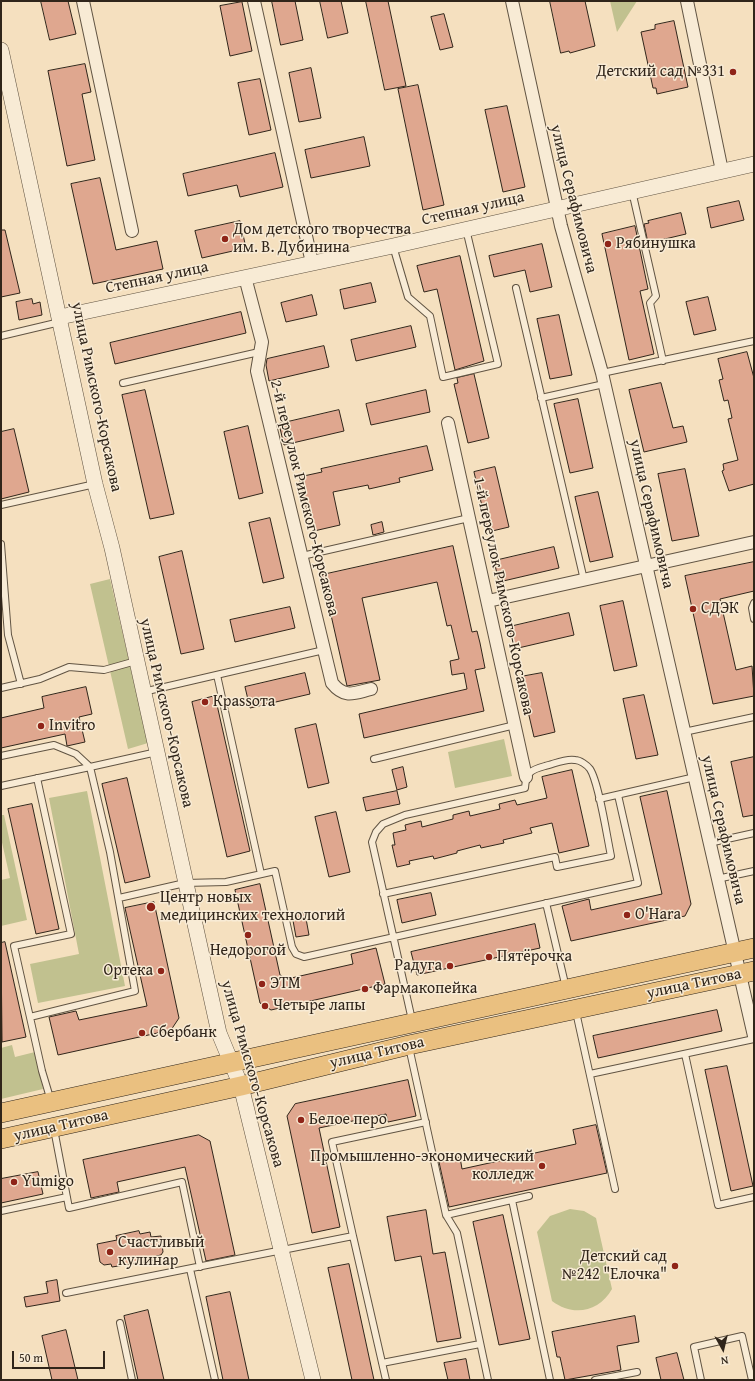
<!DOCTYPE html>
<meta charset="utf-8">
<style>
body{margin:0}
#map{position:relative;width:755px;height:1381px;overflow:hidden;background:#f5e0bf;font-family:"Gentium Book Plus",serif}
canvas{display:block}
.frame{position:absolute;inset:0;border:2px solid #30251a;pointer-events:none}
.north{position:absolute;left:703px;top:1329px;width:40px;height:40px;-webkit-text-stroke:3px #f8ebd5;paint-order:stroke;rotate:172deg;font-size:11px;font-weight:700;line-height:16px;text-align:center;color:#30251a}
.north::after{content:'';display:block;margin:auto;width:14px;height:18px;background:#30251a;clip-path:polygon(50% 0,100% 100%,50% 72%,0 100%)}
.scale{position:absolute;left:12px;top:1351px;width:93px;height:18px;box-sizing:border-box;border:2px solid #30251a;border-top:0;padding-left:5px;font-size:12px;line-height:14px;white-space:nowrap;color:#30251a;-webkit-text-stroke:3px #f8ebd5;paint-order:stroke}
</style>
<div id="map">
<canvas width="755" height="1381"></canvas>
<div class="frame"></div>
<div class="north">N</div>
<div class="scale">50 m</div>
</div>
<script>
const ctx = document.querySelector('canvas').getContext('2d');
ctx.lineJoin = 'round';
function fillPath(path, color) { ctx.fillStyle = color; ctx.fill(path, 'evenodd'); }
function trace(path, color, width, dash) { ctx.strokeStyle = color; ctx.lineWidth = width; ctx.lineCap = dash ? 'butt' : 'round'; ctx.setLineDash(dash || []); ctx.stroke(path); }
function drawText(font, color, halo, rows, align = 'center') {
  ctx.font = font + ' "Gentium Book Plus",serif'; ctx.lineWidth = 3; ctx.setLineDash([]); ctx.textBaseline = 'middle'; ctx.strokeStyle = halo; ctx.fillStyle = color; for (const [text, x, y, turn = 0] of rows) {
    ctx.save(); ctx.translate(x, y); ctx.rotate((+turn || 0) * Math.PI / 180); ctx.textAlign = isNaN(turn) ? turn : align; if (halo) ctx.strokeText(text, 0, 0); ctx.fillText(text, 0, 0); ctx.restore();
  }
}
const green = new Path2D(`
 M 610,1 L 637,1 L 617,32 Z
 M 110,579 L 148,743 L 128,749 L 90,584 Z
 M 504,739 L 512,776 L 455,788 L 448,752 Z
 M 87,791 L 125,986 L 38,1003 L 30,964 L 79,954 L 49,798 Z
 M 1,815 L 4,815 L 27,920 L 1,926 L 1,880 L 10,878 L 1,838 Z
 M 12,1045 L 15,1057 L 35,1052 L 43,1089 L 1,1099 L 1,1048 Z
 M 570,1209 L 584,1211 L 596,1218 L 612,1289 C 599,1312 573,1317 552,1301 L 537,1232 L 550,1216 Z`);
const building = new Path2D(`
 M 41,1 L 68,1 L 76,34 L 50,40 Z
 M 272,1 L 295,1 L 303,40 L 281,45 Z
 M 320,1 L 341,1 L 348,33 L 328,38 Z
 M 366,1 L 388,1 L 406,86 L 385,90 Z
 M 550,1 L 585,1 L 595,46 L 570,53 L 569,51 L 561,53 Z
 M 242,2 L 252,51 L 230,56 L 220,6 Z
 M 444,14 L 453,47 L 440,50 L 431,17 Z
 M 674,21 L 688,87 L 657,94 L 656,88 L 653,88 L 641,32 L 655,29 L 655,25 Z
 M 85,64 L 91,92 L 82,94 L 95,160 L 67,166 L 48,71 Z
 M 311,68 L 321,118 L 299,122 L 289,73 Z
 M 260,79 L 271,130 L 249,135 L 238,83 Z
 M 418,85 L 444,205 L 423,210 L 398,89 Z
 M 507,106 L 525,187 L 503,192 L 485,110 Z
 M 364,137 L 370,166 L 311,178 L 305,150 Z
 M 275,153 L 283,187 L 240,197 L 237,185 L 188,196 L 183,174 Z
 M 100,178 L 116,250 L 157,241 L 163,269 L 93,284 L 71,184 Z
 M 739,201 L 744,220 L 711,228 L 707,208 Z
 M 681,213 L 686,234 L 648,243 L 644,224 L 649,223 L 648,221 Z
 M 240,221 L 246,248 L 202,258 L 195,231 Z
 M 635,226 L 648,289 L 640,291 L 654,354 L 629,360 L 602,234 Z
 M 1,230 L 5,230 L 20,293 L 1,297 Z
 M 542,244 L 552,287 L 530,292 L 525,270 L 494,277 L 489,256 Z
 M 460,256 L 484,361 L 455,370 L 437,289 L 424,292 L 417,266 Z
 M 371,283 L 376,302 L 344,309 L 340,290 Z
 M 312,295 L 317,315 L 286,322 L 281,303 Z
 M 708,297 L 716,330 L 694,335 L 686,302 Z
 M 32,299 L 33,304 L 40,302 L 42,315 L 19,320 L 16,302 Z
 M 241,312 L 246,333 L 115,364 L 110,343 Z
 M 559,315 L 572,375 L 550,379 L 537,319 Z
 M 411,326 L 416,347 L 356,361 L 351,340 Z
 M 324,346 L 329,367 L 269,381 L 266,365 L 267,359 Z
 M 747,352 L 754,378 L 754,484 L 729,491 L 722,471 L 724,470 L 723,464 L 738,460 L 728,419 L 732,418 L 728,400 L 724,401 L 719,380 L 723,379 L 718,359 Z
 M 474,374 L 489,438 L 468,443 L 454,384 L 458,383 L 457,378 Z
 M 661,383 L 673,428 L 683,426 L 687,442 L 644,452 L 629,390 Z
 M 145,390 L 174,514 L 150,519 L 122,395 Z
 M 426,390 L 430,412 L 371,425 L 366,404 Z
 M 578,399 L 593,468 L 570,473 L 554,404 Z
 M 339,410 L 344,431 L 284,445 L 279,424 Z
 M 248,426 L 263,493 L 239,499 L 224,432 Z
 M 14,429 L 29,492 L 1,499 L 1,432 Z
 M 427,446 L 433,470 L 399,478 L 400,482 L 369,489 L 368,485 L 333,492 L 340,525 L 314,531 L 311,518 L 309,519 L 299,477 L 322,472 L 321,469 Z
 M 495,467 L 509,527 L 488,532 L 474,472 Z
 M 685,469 L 699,536 L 672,541 L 658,474 Z
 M 598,492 L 613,557 L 590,562 L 575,497 Z
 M 270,518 L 284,578 L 263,583 L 249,523 Z
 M 382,522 L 384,532 L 373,535 L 371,525 Z
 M 453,546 L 472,632 L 477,631 L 480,643 L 485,668 L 475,670 L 484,711 L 364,738 L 359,714 L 467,689 L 464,673 L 452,675 L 450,661 L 459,659 L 451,625 L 447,626 L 437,582 L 362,598 L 380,680 L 347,686 L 322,575 Z
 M 554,547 L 559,568 L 499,582 L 494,561 Z
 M 182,551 L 204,649 L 181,654 L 159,557 Z
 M 754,562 L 754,591 L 720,599 L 736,670 L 752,666 L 754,696 L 713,704 L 685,576 Z
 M 623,601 L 637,666 L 614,671 L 600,606 Z
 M 290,607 L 295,628 L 235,642 L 230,620 Z
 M 569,613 L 574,635 L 514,649 L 509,627 Z
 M 305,673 L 310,694 L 250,708 L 245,687 Z
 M 542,673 L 555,732 L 534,737 L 520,677 Z
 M 86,687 L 92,714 L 79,717 L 85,742 L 67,746 L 65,734 L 1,748 L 1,718 L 44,708 L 42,697 Z
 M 644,695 L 658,755 L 636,759 L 623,699 Z
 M 215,696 L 250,851 L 227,857 L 192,702 Z
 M 316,724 L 329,783 L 308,788 L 295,729 Z
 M 754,757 L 754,815 L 743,817 L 731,762 Z
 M 403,767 L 407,787 L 397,790 L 392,770 Z
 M 572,770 L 589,846 L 559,853 L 552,823 L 530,828 L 532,833 L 503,840 L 504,843 L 481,848 L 480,845 L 457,851 L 457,853 L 434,859 L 433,856 L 409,861 L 410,864 L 397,867 L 392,845 L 395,845 L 393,833 L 406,830 L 405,825 L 421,821 L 422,827 L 453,819 L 453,815 L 469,811 L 470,816 L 500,809 L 499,804 L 515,800 L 517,805 L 547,798 L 542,777 Z
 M 127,778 L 150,877 L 125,883 L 102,784 Z
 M 397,791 L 400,804 L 366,811 L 363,798 Z
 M 667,791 L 691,904 L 685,916 L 571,941 L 562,906 L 589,899 L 591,910 L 662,894 L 640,797 Z
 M 32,804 L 59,929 L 36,934 L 8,809 Z
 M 336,812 L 350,872 L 329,877 L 315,817 Z
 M 260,884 L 280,975 L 287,979 L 353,964 L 351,954 L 376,948 L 385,984 L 271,1010 L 260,1003 L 235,890 Z
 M 431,893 L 436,915 L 402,923 L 397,900 Z
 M 154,902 L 179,1018 L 171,1030 L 58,1055 L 49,1017 L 76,1011 L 79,1020 L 147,1006 L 125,908 Z
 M 305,913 L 309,935 L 296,937 L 292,915 Z
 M 535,924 L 540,948 L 417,975 L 411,952 Z
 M 5,942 L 26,1037 L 2,1042 L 1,943 Z
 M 717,1010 L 722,1031 L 598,1058 L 593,1036 Z
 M 727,1066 L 753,1186 L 731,1191 L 705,1070 Z
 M 408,1080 L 416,1116 L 388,1122 L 386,1114 L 319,1128 L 340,1227 L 312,1233 L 287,1116 L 295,1104 Z
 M 596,1125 L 607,1173 L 449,1207 L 439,1162 L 460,1157 L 462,1169 L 576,1144 L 573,1130 Z
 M 199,1135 L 210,1141 L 235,1255 L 206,1261 L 185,1167 L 117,1182 L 119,1192 L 91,1198 L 83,1160 Z
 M 38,1172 L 43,1194 L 1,1203 L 1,1179 Z
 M 426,1210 L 433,1254 L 445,1252 L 461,1338 L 437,1342 L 421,1256 L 395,1261 L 387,1217 Z
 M 503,1215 L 530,1339 L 499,1345 L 473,1222 Z
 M 139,1231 L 140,1234 L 150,1232 L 151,1237 L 161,1236 L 163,1252 L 161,1255 L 156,1256 L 156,1260 L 112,1267 L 111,1264 L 104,1265 L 100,1262 L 97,1244 L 117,1240 L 116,1236 Z
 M 349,1264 L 374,1380 L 352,1380 L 328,1268 Z
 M 57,1280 L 60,1301 L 26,1307 L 24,1297 L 48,1293 L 46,1282 Z
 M 230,1292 L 249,1380 L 223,1380 L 206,1297 Z
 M 148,1310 L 164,1380 L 138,1380 L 124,1316 Z
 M 635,1316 L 639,1342 L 617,1346 L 621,1370 L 565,1380 L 560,1357 L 557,1357 L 552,1332 Z
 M 66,1330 L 78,1380 L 52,1380 L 42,1336 Z
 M 677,1353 L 684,1380 L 661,1380 L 656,1358 Z
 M 466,1359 L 470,1380 L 448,1380 L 444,1363 Z`);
const service = new Path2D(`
 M 632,191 L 656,296 L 650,303 L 663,361
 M 393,246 L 408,297 L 430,316 L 443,377 L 498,364 L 466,229
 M 516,288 L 584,580
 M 1,336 L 60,322
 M 602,373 L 754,341
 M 123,383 L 259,352
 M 541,398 L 604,384
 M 1,505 L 95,484
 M 1,544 L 8,635 L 21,684
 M 302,556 L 469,518
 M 754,603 L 752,608 L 754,619
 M 217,675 L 261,874
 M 1,688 L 40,679 L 69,667 L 104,670 L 136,661
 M 143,692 L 324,650
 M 684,732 L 754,717
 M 1,756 L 54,745 L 76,754 L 90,767 L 1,786
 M 374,759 L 515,725
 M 37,778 L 71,934 L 14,946 L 42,1071 L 51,1101
 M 599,799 L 695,777
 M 709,843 L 754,833
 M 717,879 L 754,871
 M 383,894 L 555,857 L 557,867 L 611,856 C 607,837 599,783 590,769 C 587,765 580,760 575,760 C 566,758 554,764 545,766 C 530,770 526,773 525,788 L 405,815 L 383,824 L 376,832 L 372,842 L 412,1020
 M 119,898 L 185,883 L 226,882 L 275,871 L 292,947 L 296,954 L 304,957 L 638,883 L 618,795
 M 546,903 L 566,988
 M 576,1012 L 615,1189
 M 30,1017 L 135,991 L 110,852 L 90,767 L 157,752
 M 409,1047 L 446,1215 L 457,1233 L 488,1380
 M 685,1054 L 718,1205 L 754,1197
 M 590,1074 L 754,1039
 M 54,1129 L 69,1208 L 182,1182 L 200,1267
 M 512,1200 L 550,1380
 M 1,1211 L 67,1197
 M 446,1215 L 529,1196
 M 353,1236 L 386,1380
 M 190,1269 L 215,1380
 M 66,1293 L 353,1236 L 332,1142 L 426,1122
 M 120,1323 L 132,1380
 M 382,1363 L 480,1344
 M 595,1380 L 637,1372
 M 701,1380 L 694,1347 L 742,1336 L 752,1380`);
const minor = new Path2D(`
 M 83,1 L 132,231
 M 254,1 L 312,263
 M 512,1 L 561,226 L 602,373 L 754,1036
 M 687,1 L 722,171
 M 245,277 L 262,342 L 257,371 L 332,683 C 345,699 354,693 371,689
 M 448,423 L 526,777
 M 488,601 L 754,542`);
const tertiary = new Path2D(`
 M 1,50 L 95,484 L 112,548 L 219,1033 L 241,1086 L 313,1380
 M 60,317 L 393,246 L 754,164`);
const primary = new Path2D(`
 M 1,1113 L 754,948
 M 1,1139 L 241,1086 L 409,1045 L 754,971`);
const markers = [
 [733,72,4,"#8f2418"],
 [225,239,4,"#8f2418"],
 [608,244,4,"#8f2418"],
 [693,609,4,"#8f2418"],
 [205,702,4,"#8f2418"],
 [41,726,4,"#8f2418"],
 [151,907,5,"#8f2418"],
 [627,915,4,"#8f2418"],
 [248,935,4,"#8f2418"],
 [489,957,4,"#8f2418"],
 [450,966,4,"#8f2418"],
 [161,971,4,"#8f2418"],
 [262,984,4,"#8f2418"],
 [365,989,4,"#8f2418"],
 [265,1006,4,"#8f2418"],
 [142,1033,4,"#8f2418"],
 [301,1120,4,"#8f2418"],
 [542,1166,4,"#8f2418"],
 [14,1182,4,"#8f2418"],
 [110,1252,4,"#8f2418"],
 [675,1266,4,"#8f2418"]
];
const poiNames = [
 ["Детский сад №331",725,72,"right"],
 ["Дом детского творчества",233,230],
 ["им. В. Дубинина",233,248],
 ["Рябинушка",616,244],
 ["СДЭК",701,609],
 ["Краssота",213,702],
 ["Invitro",49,726],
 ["Центр новых",160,898],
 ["медицинских технологий",160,916],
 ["O'Hara",635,915],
 ["Недорогой",248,951,"center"],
 ["Пятёрочка",497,957],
 ["Радуга",442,966,"right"],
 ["Ортека",153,971,"right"],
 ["ЭТМ",270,984],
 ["Фармакопейка",373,989],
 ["Четыре лапы",273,1006],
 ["Сбербанк",150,1033],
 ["Белое перо",309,1120],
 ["Промышленно-экономический",534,1157,"right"],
 ["колледж",534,1175,"right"],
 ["Yumigo",22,1182],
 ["Счастливый",118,1243],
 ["кулинар",118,1261],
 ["Детский сад",667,1257,"right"],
 ["№242 \"Елочка\"",667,1275,"right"]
];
const streetNames = [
 ["улица Серафимовича",573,199,76],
 ["Степная улица",473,209,-13],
 ["Степная улица",157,278,-12],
 ["улица Римского-Корсакова",96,397,78],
 ["2-й переулок Римского-Корсакова",304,498,76],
 ["улица Серафимовича",651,514,77],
 ["1-й переулок Римского-Корсакова",503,596,78],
 ["улица Римского-Корсакова",166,713,77],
 ["улица Серафимовича",723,830,77],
 ["улица Титова",694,984,-12],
 ["улица Титова",377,1053,-13],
 ["улица Римского-Корсакова",252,1074,74],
 ["улица Титова",61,1126,-13]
];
fillPath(green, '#c1c18f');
fillPath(building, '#dfa78f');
trace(building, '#30251a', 1);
trace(service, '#615443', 8);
trace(minor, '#615443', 14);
trace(tertiary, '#615443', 16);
trace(primary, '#30251a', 20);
trace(service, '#f8ebd5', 6);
trace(minor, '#f8ebd5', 12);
trace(tertiary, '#f8ebd5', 15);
trace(primary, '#eac080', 19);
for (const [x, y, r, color] of markers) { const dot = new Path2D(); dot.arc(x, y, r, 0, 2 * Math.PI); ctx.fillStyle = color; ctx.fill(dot); trace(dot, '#f8ebd5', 1.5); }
drawText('16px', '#30251a', '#f8ebd5', poiNames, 'left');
drawText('16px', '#30251a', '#f8ebd5', streetNames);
</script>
